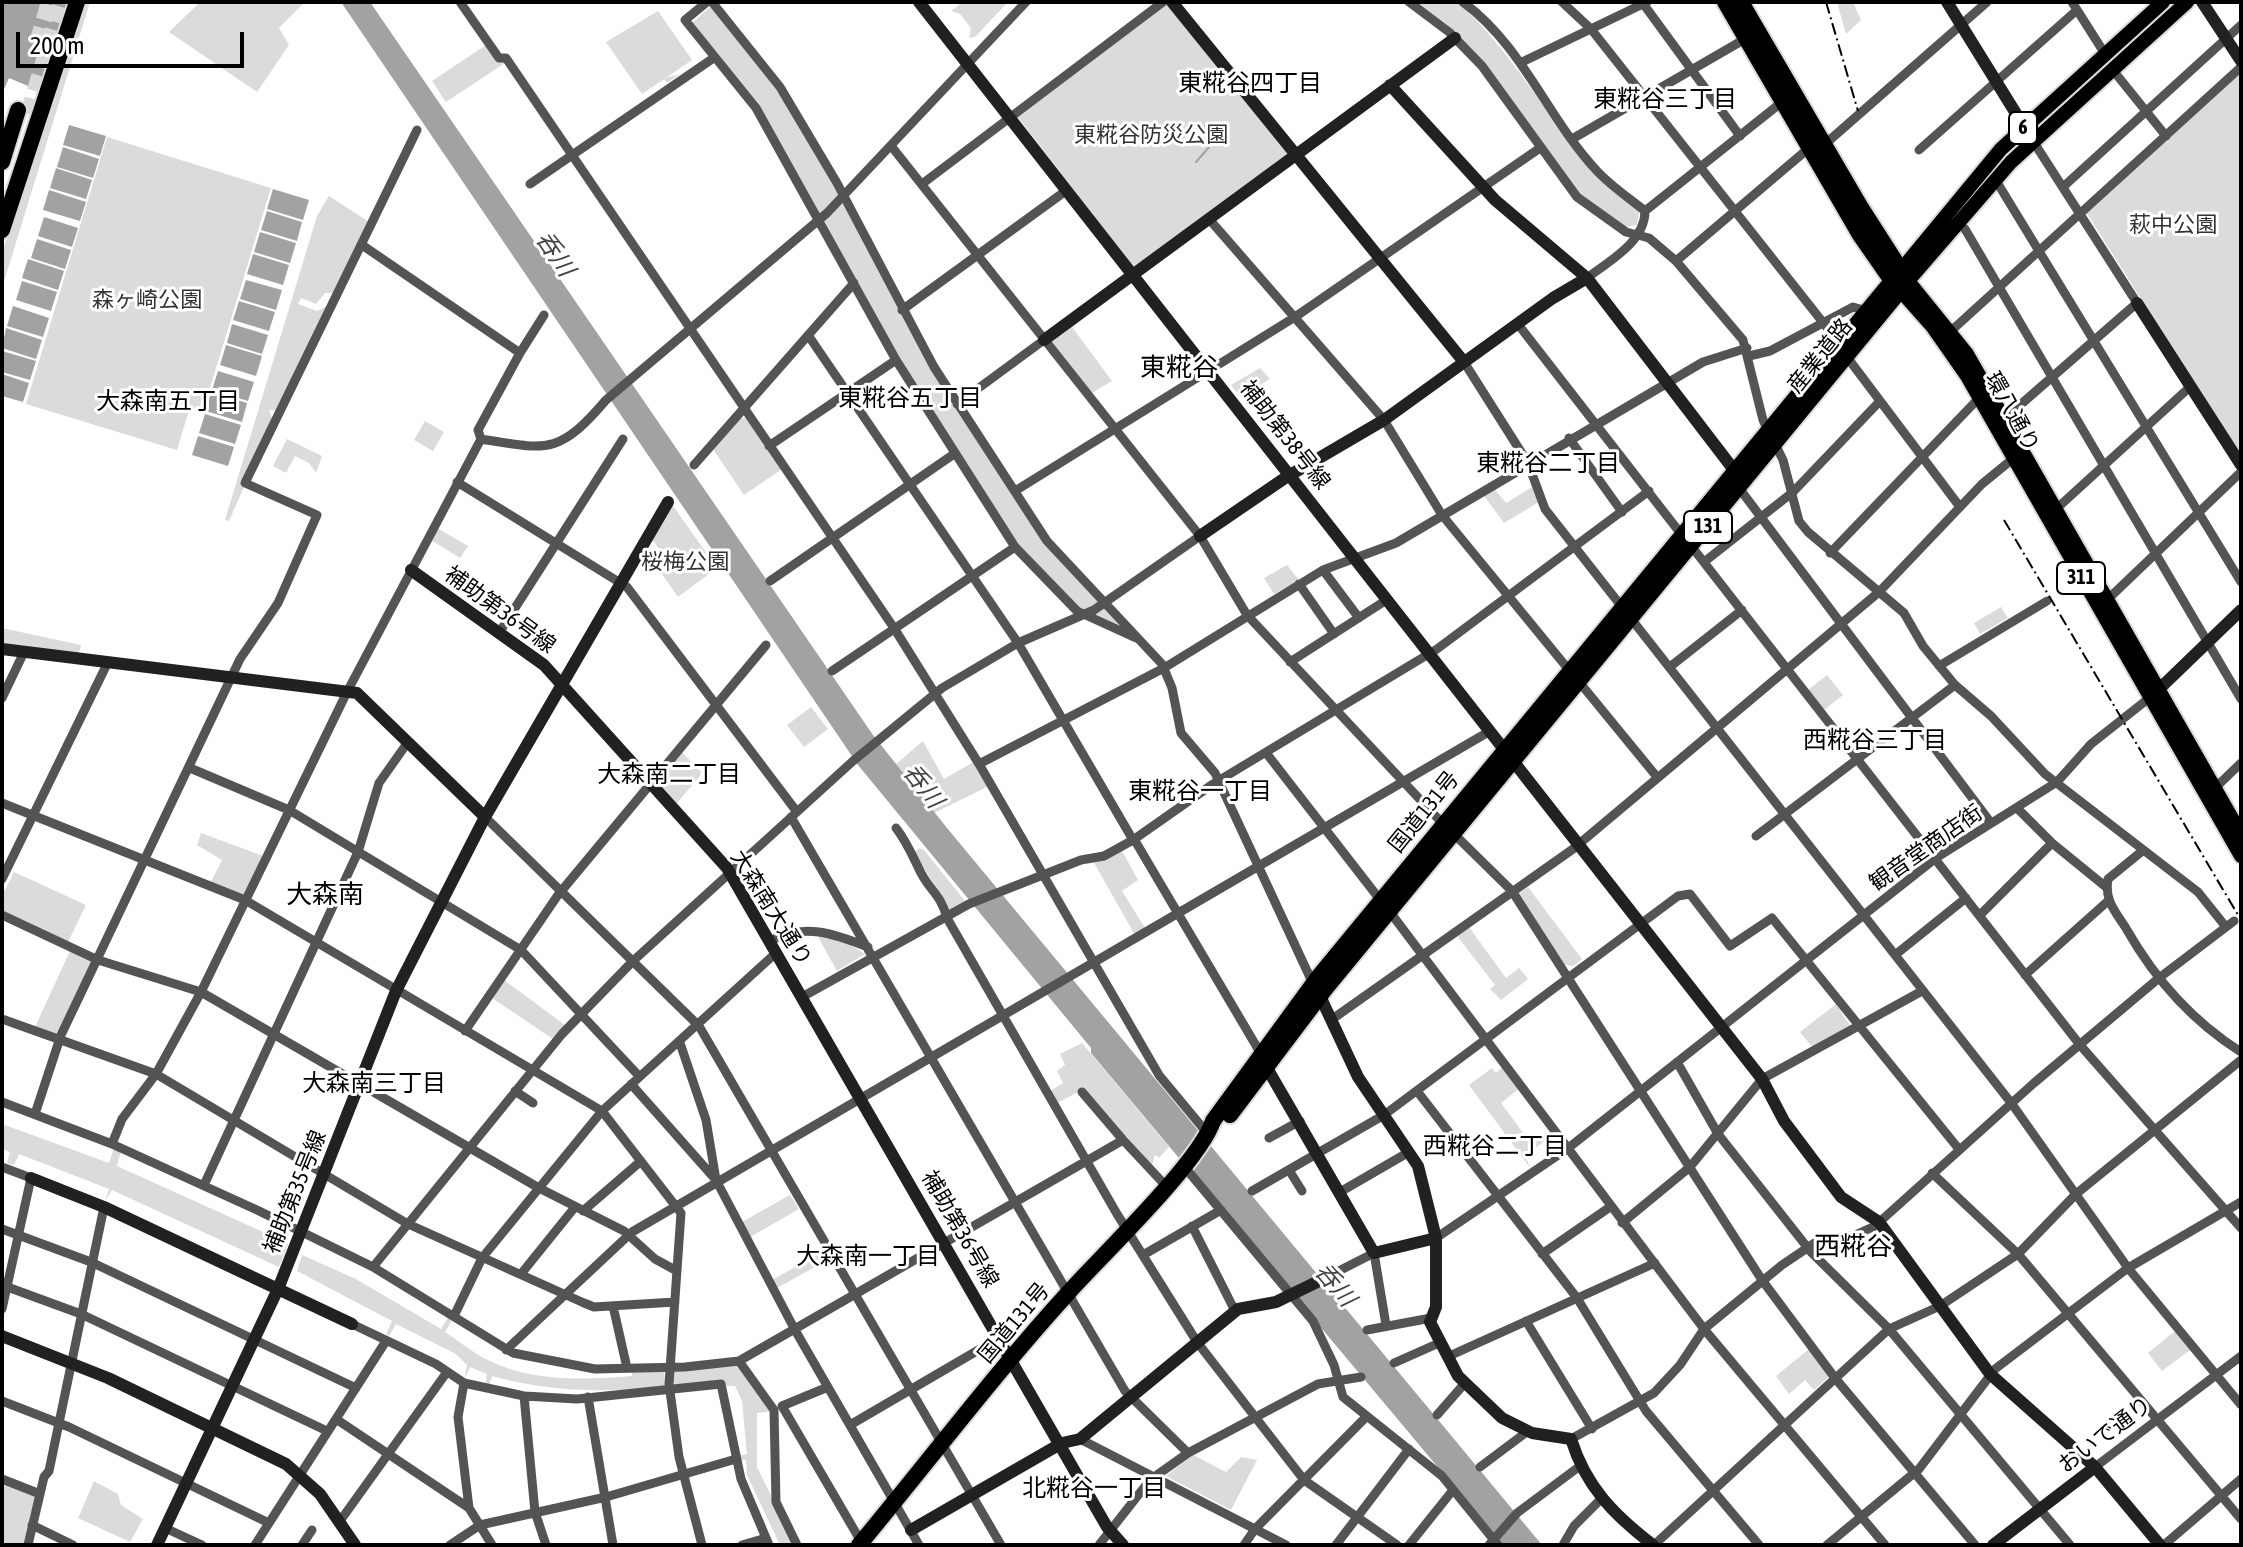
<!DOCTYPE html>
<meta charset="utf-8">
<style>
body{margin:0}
#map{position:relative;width:2243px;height:1547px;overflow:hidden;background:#fff;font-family:"Asap Condensed",sans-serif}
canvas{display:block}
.frame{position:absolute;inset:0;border:4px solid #000;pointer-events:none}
.scale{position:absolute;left:16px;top:32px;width:228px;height:36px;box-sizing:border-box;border:4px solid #000;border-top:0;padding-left:10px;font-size:24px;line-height:28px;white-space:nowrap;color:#000;-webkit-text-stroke:6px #fff;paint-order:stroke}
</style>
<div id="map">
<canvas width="2243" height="1547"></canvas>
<div class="frame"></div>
<div class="scale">200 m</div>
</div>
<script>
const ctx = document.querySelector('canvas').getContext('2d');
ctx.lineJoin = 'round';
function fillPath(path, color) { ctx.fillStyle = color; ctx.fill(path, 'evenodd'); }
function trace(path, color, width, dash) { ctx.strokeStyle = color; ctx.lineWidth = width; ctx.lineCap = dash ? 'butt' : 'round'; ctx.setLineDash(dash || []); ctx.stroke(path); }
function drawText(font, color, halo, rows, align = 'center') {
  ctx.font = font + ' "Asap Condensed","Noto Sans JP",sans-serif'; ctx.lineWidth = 6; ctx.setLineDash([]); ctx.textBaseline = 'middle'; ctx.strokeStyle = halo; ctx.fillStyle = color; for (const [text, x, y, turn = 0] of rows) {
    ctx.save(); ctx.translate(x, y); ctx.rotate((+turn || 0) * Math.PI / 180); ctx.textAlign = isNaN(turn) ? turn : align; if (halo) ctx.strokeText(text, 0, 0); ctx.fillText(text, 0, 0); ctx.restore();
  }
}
const green = new Path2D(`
 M 80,2 L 90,2 L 2,288 L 2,253 Z
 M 200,2 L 305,2 L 279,28 L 289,45 L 257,92 L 169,32 Z
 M 963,2 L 1008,2 L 975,37 L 969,38 L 971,28 L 960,14 L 951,11 Z
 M 1415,2 L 1458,2 C 1505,46 1528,87 1566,136 C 1587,164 1616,187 1639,212 L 1637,225 L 1625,227 L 1579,194 L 1485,64 L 1445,23 Z
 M 1837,2 L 1853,2 L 1861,20 L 1846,34 Z
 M 1165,3 L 1288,152 L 1288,156 L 1138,266 L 1133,266 L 1017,116 Z
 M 712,5 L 777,85 L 1016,499 L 1137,638 L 1084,613 L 1016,546 L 907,374 L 756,106 L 692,23 Z
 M 658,11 L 692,60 L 666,78 L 680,74 L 667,83 L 664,79 L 642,94 L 606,42 Z
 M 489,43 L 508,61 L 446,102 L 432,81 Z
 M 2241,73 L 2241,457 L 2086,212 Z
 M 107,137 L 271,188 L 203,411 L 190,407 L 177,450 L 26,404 Z
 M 329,196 L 369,222 L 334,293 L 325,293 L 316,304 L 301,298 L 298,304 L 317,311 L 327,306 L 278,411 L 269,410 L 273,421 L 229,521 L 225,520 L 317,216 Z
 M 1072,327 L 1112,381 L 1092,393 L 1052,342 Z
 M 1260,368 L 1270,379 L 1240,397 L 1231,385 Z
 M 739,418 L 747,418 L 782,469 L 744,495 L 713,449 Z
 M 425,421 L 444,432 L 433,451 L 414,440 Z
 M 287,439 L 322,456 L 316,473 L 309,463 L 295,456 L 286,473 L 273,466 Z
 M 1492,486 L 1506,503 L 1532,487 L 1539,502 L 1504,523 L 1482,493 Z
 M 671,503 L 717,568 L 678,597 L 655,564 L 662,553 L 651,538 Z
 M 437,528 L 468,546 L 460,558 L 431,540 Z
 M 1287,565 L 1299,580 L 1274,594 L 1264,578 Z
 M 2001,607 L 2008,618 L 1980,634 L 1974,623 Z
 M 2,628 L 81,645 L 79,653 L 2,644 Z
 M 1827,675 L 1843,695 L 1824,710 L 1808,690 Z
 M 811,707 L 828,729 L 804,747 L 787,725 Z
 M 923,741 L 944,779 L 977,760 L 991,785 L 934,813 L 896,764 Z
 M 682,752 L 701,772 L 700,776 L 677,803 L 658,782 Z
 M 201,833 L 266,857 L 245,900 L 209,886 L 222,860 L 197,845 Z
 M 919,848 L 924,850 L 965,901 L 948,912 C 940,890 925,873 915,852 Z
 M 1121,849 L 1138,880 L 1122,891 L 1145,928 L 1135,935 L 1093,861 Z
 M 14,872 L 86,905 L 68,942 L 2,911 L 2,896 Z
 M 1528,887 L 1582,959 L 1573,966 L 1560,964 L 1516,896 Z
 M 1469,927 L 1506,978 L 1519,968 L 1528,979 L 1501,1000 L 1490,989 L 1495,985 L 1457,936 Z
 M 817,935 L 848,943 L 865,954 L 837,971 Z
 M 70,951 L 92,961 L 56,1034 L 35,1027 Z
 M 504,980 L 565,1025 L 553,1039 L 492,998 Z
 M 1836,1004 L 1851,1027 L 1813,1048 L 1800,1032 Z
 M 1082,1043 L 1169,1147 L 1159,1158 L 1155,1155 L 1152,1166 L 1078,1092 L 1057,1103 L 1050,1091 L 1063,1083 L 1057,1071 L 1065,1065 L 1060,1054 Z
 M 1505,1065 L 1520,1088 L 1501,1103 L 1532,1145 L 1552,1130 L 1554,1134 L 1525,1156 L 1531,1169 L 1469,1085 L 1492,1068 L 1496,1073 Z
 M 2,1124 L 109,1163 L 114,1148 L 121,1151 L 117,1166 L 283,1241 L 288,1244 L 279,1267 L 112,1190 L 105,1201 L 109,1189 L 19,1154 L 14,1165 L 7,1163 L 10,1152 L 2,1149 Z
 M 790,1195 L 799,1209 L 750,1237 L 742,1222 Z
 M 824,1251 L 829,1259 L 777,1288 L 772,1280 Z
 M 302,1255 L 356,1279 L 441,1329 L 449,1316 L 453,1318 L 445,1332 C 459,1341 473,1353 488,1360 C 531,1382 585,1380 632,1376 L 632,1371 L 664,1370 L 665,1387 C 600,1392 556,1393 492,1376 L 489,1386 L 485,1386 L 487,1374 L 470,1367 L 464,1380 L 467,1365 L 456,1354 L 396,1324 L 389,1336 L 386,1334 L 392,1321 L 297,1271 Z
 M 2175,1331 L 2190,1350 L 2162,1371 L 2148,1353 Z
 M 1809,1349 L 1829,1377 L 1814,1390 L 1805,1380 L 1789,1394 L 1776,1376 Z
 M 734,1365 L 740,1366 L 773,1411 L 757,1413 L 757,1467 L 795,1545 L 780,1545 L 747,1475 L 746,1460 L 740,1460 L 739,1456 L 747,1454 L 742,1401 L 735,1386 L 671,1386 L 671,1371 Z
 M 1193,1455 L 1226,1472 L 1241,1457 L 1257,1460 L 1231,1510 L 1166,1476 Z
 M 2,1479 L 40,1494 L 29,1545 L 2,1545 Z
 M 94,1481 L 118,1494 L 121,1505 L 143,1519 L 130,1542 L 78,1518 Z`);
const water = new Path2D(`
 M 2,2 L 73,2 L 40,91 L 9,78 L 2,94 Z
 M 341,2 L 370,2 L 873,735 L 947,828 L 1542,1545 L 1503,1545 L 1091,1053 L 1091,1048 L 858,765 Z
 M 69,125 L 106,136 L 100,156 L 63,145 Z
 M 63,147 L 99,159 L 93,178 L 57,167 Z
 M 56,168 L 92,180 L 86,199 L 50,188 Z
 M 273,189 L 309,200 L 303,220 L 267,209 Z
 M 49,190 L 86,202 L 80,221 L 43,210 Z
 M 267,211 L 302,222 L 297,241 L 261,230 Z
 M 44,217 L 78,228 L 72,247 L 38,236 Z
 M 260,232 L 296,243 L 290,263 L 254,252 Z
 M 37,239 L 71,250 L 65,269 L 31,258 Z
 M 253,254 L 289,265 L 283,285 L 247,274 Z
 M 28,259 L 64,271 L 58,290 L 22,278 Z
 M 246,280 L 282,290 L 276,310 L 240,299 Z
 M 22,281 L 57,292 L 51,311 L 16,300 Z
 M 239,301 L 275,312 L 269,331 L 233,320 Z
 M 13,306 L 49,318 L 43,337 L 7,326 Z
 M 232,324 L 268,335 L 262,354 L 227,343 Z
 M 6,328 L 42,340 L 36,359 L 2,348 Z
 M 226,345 L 262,356 L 256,376 L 220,365 Z
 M 2,351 L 36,361 L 30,380 L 2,372 Z
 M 218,371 L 254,382 L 248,401 L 212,390 Z
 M 2,374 L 29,383 L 23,402 L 2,396 Z
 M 211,392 L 247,403 L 242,422 L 206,411 Z
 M 205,414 L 241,425 L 235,444 L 199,433 Z
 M 198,436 L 234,447 L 228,466 L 192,455 Z`);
const stream = new Path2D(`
 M 1196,162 L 1210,146 L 1207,141 L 1210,132 L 1205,126`);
const highwayTunnel = new Path2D(`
 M 37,43 L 49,2
 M 28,114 L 61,2`);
const street = new Path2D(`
 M 460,2 L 499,58 L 506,58 L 894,628 L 979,764 L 1159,1075 L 1208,1134
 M 707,2 L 685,20 L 756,108 L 896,360 L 1015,547 L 1077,611 L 1136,638
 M 712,2 L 780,87 L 837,183 L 934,367 L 1047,541 L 1162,664 L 1172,688 L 1181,733 L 1215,773 L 1314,986
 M 1409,2 L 1449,32 L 1482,66 L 1577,197 L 1626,232 L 1649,238 L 1676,261 L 1743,340 L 1763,420 L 1783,460 L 1799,521 L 1808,532 L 1904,613 L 1923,646 L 1955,685 L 1991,716 L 2045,774 L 2198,892 L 2226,927
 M 1463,2 C 1523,46 1548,119 1597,171 C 1611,186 1629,198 1645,211 C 1645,242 1609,261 1587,278
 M 1562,2 L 1591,29 L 1840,344
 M 1642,2 L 1740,136
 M 2072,2 L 2105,54
 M 1520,63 L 1647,2
 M 2112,69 L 2166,136
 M 1572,139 L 1745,39
 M 1824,145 L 1987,2
 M 892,147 L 1200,536 L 1247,615 L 1443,824
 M 1919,150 L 2077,10
 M 1995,179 L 2241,582
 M 530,184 L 715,57
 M 922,184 L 1163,2
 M 2063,187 L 2241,25
 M 1645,211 L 1782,102
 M 1209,219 L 1384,420 L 1442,515 L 1569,670
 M 1957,223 L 1965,229 L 2241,699
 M 1676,261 L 1809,148
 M 902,310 L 1067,190
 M 1517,323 L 1681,534
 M 1951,331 L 2241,67
 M 808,335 L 1018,643 L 1133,840
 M 520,353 L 544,315
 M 1749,356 L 1770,351 L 1853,307 L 1867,311
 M 1847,357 L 1960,507
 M 1464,362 L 1528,463 L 1545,509 L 2012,1104 L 2128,1268 L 2241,1405
 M 957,404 L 1044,340
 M 2004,419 L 2137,303 L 2033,141
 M 1569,438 L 1622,512
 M 481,439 C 548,450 559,455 606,400 L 827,213 L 1026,2
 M 769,446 L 896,360
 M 694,465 L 854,283
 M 457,482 L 627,587 L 797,812
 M 1739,488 L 1991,823
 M 1015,491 L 1295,317 L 1540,148
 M 2055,510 L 2191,386
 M 1692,547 L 2080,1045 L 2241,1228
 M 1830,553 L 1979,398
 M 1704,562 L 1793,492 L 1880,401
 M 1323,570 L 1359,618
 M 770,581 L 954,454
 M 1299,584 L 1334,634
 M 2107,600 L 2241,472
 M 499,633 L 623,439
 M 1290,662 L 1388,599
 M 1671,666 L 1742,610
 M 1939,666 L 2047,601
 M 832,671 L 1015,547
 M 1580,683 L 1657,777
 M 2,698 L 24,652
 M 1267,754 L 1381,901
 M 979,764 L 1164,668 L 1323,570 L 1396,543 L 1703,362 L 1747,348
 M 190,768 L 289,810 L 521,950 L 639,1076
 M 2214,789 L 2241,763
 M 2,803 L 245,900 L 602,1111 L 681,1213 L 669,1384 L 679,1457 L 702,1545
 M 2017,808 L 2052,843 L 2106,887
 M 485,817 L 699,1026 L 1001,1545
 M 791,817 L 1125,1391 L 1188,1453
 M 896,828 C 907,842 913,857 921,873 C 931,892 941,895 947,918 L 1117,1214 L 1197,1342 L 1304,1480 L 1397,1545
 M 1454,834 L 1512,891 L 1762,1280 L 1835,1378 L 1975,1545
 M 1756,836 L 1955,685
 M 1134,839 L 1261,1054
 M 2141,852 L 2108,879 C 2104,901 2116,912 2127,930 C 2155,979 2192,1021 2241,1052
 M 2,879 L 107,664
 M 1390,912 L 1704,1329 L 1885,1545
 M 2,915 L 98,960 L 201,992 L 539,1188 L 624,1231 L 655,1259 L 677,1271
 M 1980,915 L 2052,843
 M 770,941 C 803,922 835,934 868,947
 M 1895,955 L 1966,898
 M 2025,975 L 2108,901
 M 802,997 L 969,904 L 1081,860 L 1104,856 L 1133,840 L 1213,784 L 1437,649 L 1649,491
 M 2,1019 L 156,1074 L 408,1224 L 584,1303 L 594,1307 L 675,1302
 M 1331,1020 L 1573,849 L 1879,592 L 1982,484 L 2015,457
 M 465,1031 L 558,895 L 766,645
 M 680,1043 L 706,1120 L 716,1180
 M 1677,1062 L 1718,1134 L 1811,1252 L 1889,1329 L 2070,1545
 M 631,1084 L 716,1180 L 795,1330 L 919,1545
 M 515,1091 L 533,1103
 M 1417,1091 L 1577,1298 L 1646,1411 L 1759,1545
 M 1082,1092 L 1123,1140
 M 2,1102 L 112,1144 L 257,1210 L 373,1267 L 513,1353 L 595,1369 L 685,1367 L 739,1361 L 1123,1140 L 1166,1186
 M 35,1114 L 61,1035 L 240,659 L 278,603 L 317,515 L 245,483 L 417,130
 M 1269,1138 L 1300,1121
 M 112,1144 L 122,1119 L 156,1074 L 201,992 L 347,692 L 481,439 L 478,430 L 520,353 L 362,245
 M 1183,1165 L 1313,1321 L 1334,1365 L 1343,1397 L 1442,1476 L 1498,1545
 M 2,1167 L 31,1178 L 2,1309
 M 1289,1170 L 1302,1191
 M 1932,1173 L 2018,1254 L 2241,1519
 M 204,1185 L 358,852 L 379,783 L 408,742
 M 1252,1191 L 1384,1115 L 1678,896 L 1690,894 L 1730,946 L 1772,918 L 1958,1148
 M 1340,1192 L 1409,1152
 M 583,1211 L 641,1161
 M 1622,1223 L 1690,1167 L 1762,1079 L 1922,991
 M 1192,1226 L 1235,1311
 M 2,1229 L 91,1262 L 356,1388
 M 1436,1238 L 1567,1149 L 1936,858 L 2057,782 L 2091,744 L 2148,699
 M 1542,1254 L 1610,1207
 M 1143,1255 L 1221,1210
 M 373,1267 L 562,1034 L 633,961 L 853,761 L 942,688 L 1018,643 L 1094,610 L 1200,536
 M 521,1274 L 575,1207
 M 1323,1279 L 1374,1253 L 1386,1325
 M 2,1285 L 81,1314 L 327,1431
 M 613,1306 L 627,1368
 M 454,1316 L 482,1258 L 602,1111 L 777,952
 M 1526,1321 L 1592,1429
 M 352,1324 L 436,1364 L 464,1383 L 524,1396 L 577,1399 L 721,1384 L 741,1479 L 769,1545
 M 1367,1330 L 1431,1318
 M 506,1350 L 632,1232 L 1490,731
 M 1447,1357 L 1655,1263
 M 739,1361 L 774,1410 L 776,1502 L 797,1545
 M 1394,1363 L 1439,1343
 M 464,1383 L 458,1417 L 469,1508
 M 828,1387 L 782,1406 L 863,1545
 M 524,1396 L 535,1512 L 546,1545
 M 588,1397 L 613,1545
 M 2,1401 L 69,1427 L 269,1523
 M 1437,1415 L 1465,1383
 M 336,1419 L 469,1508 L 492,1545
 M 850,1425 L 999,1338
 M 1080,1439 L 1286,1545
 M 1571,1439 L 1654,1393 L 1680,1365 L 1704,1329 L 1782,1265 L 1822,1238 L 1853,1236 L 1875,1226 L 2034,1083 L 2159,978 L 2234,921
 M 1480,1467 L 1528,1431
 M 2095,1467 L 2241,1356
 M 2,1479 L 40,1494
 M 340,1521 L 447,1372
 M 32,1525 L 73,1545
 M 165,1528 L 202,1545
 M 28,1545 L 44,1477 L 49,1471 L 104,1207
 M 255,1545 L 386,1341
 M 302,1545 L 312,1530
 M 450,1545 L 480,1525 L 606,1497 L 736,1459
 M 742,1545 L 766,1538
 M 1099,1545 L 1150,1480 L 1188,1453 L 1318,1384 L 1361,1377
 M 1244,1545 L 1255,1529 L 1367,1416
 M 1336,1545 L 1409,1449
 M 1409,1545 L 1453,1490
 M 1489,1545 L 1517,1513 L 1580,1466
 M 1563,1545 L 1574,1526 L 1601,1499
 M 1654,1545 L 1889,1329 L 1940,1306 L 2018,1254 L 2076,1194 L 2241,1060
 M 1827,1545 L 1919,1469 L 1995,1369 L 2128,1268 L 2241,1202
 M 2164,1545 L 2241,1479`);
const secondary = new Path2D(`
 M 919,2 L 1762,1079 L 1784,1121 L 1841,1197 L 1879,1222 L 1990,1374 L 2095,1467 L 2160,1545
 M 1172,2 L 1464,362
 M 1947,2 L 2033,141
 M 2202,2 L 2241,61
 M 1390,85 L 1495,200 L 1587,278 L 1734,470
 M 2137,303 L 2241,465
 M 1044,340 L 1455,38
 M 1200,536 L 1285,478 L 1384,420 L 1553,298 L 1587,278
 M 411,570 L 544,665 L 727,868 L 1107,1527 L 1123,1545
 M 2,649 L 357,693 L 485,817
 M 2154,694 L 2241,610
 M 1320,996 L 1358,1077 L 1418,1166 L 1436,1238 L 1436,1307 L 1430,1322 L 1458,1376 L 1502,1418 L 1532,1433 L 1571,1439 C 1586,1487 1614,1515 1653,1545
 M 1267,1068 L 1374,1253 L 1436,1238
 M 31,1178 L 104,1207 L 352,1324
 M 2,1336 L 108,1378 L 286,1464 L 320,1494 L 355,1545
 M 911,1530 L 1062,1443 L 1080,1439 L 1238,1309 L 1276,1302 L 1323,1279
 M 157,1545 L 278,1289 L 396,991 L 485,817 L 668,502
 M 1993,1545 L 2095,1467`);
const primary = new Path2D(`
 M 2163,2 L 2001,149 L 1892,281 L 1932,326 L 1967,376 L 2241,856
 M 2187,2 L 2011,162 L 1908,281 L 1967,354 L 2241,834`);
const highway = new Path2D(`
 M 2,162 L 18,110
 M 2,230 L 77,2
 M 1230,1115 L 1326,988 L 1908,281 L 1860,206 L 1741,2
 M 859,1545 C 929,1461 995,1373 1069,1292 C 1102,1255 1199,1163 1213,1121 L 1319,976 L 1892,281 L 1860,235 L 1725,2`);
const rail = new Path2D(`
 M 1826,2 L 1858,111
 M 2004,520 L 2241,920`);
const shields = [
 [2023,128,28],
 [1708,527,48],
 [2081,578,48]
];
const shieldNames = [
 ["6",2023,128],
 ["131",1708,527],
 ["311",2081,578]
];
const parkNames = [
 ["東糀谷防災公園",1151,135],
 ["萩中公園",2173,225],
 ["森ヶ崎公園",147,300],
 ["桜梅公園",685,562]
];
const streetNames = [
 ["産業道路",1820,356,-51],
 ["環八通り",2012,412,61],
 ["補助第38号線",1285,435,52],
 ["補助第36号線",500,610,36],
 ["国道131号",1424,812,-51],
 ["観音堂商店街",1926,848,-35],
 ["大森南大通り",771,908,58],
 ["補助第35号線",295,1192,-68],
 ["補助第36号線",960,1229,60],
 ["国道131号",1014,1323,-50],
 ["おいで通り",2105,1435,-37]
];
const neighbourhoodNames = [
 ["東糀谷四丁目",1250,83],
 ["東糀谷三丁目",1665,99],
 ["東糀谷五丁目",910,398],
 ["大森南五丁目",168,401],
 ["東糀谷二丁目",1548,463],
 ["西糀谷三丁目",1875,740],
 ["大森南二丁目",669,774],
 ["東糀谷一丁目",1200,791],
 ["大森南三丁目",374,1083],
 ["西糀谷二丁目",1495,1146],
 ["大森南一丁目",868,1256],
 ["北糀谷一丁目",1094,1488]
];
const waterNames = [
 ["呑川",555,254,56],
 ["呑川",923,786,52],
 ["呑川",1335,1285,50]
];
const quarterNames = [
 ["東糀谷",1179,368],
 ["大森南",325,895],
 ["西糀谷",1853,1247]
];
fillPath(green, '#dbdbdb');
fillPath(water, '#a2a2a2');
trace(stream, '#a2a2a2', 2);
trace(highwayTunnel, '#d9d9d9', 16, [16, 8]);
trace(primary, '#dbdbdb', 18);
trace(highway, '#dbdbdb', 20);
trace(street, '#545454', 9);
trace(secondary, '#212121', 12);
trace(primary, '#000', 14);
trace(highway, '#000', 16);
trace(rail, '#000', 2, [12, 4, 2, 4]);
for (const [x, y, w] of shields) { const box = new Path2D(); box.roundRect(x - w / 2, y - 16, w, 32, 6); ctx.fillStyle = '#fff'; ctx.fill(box); trace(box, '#000', 2); }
drawText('bold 20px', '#000', null, shieldNames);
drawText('22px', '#323232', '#fff', parkNames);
drawText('22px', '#000', '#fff', streetNames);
drawText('24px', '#000', '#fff', neighbourhoodNames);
drawText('italic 24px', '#434343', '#fff', waterNames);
drawText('26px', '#000', '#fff', quarterNames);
</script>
